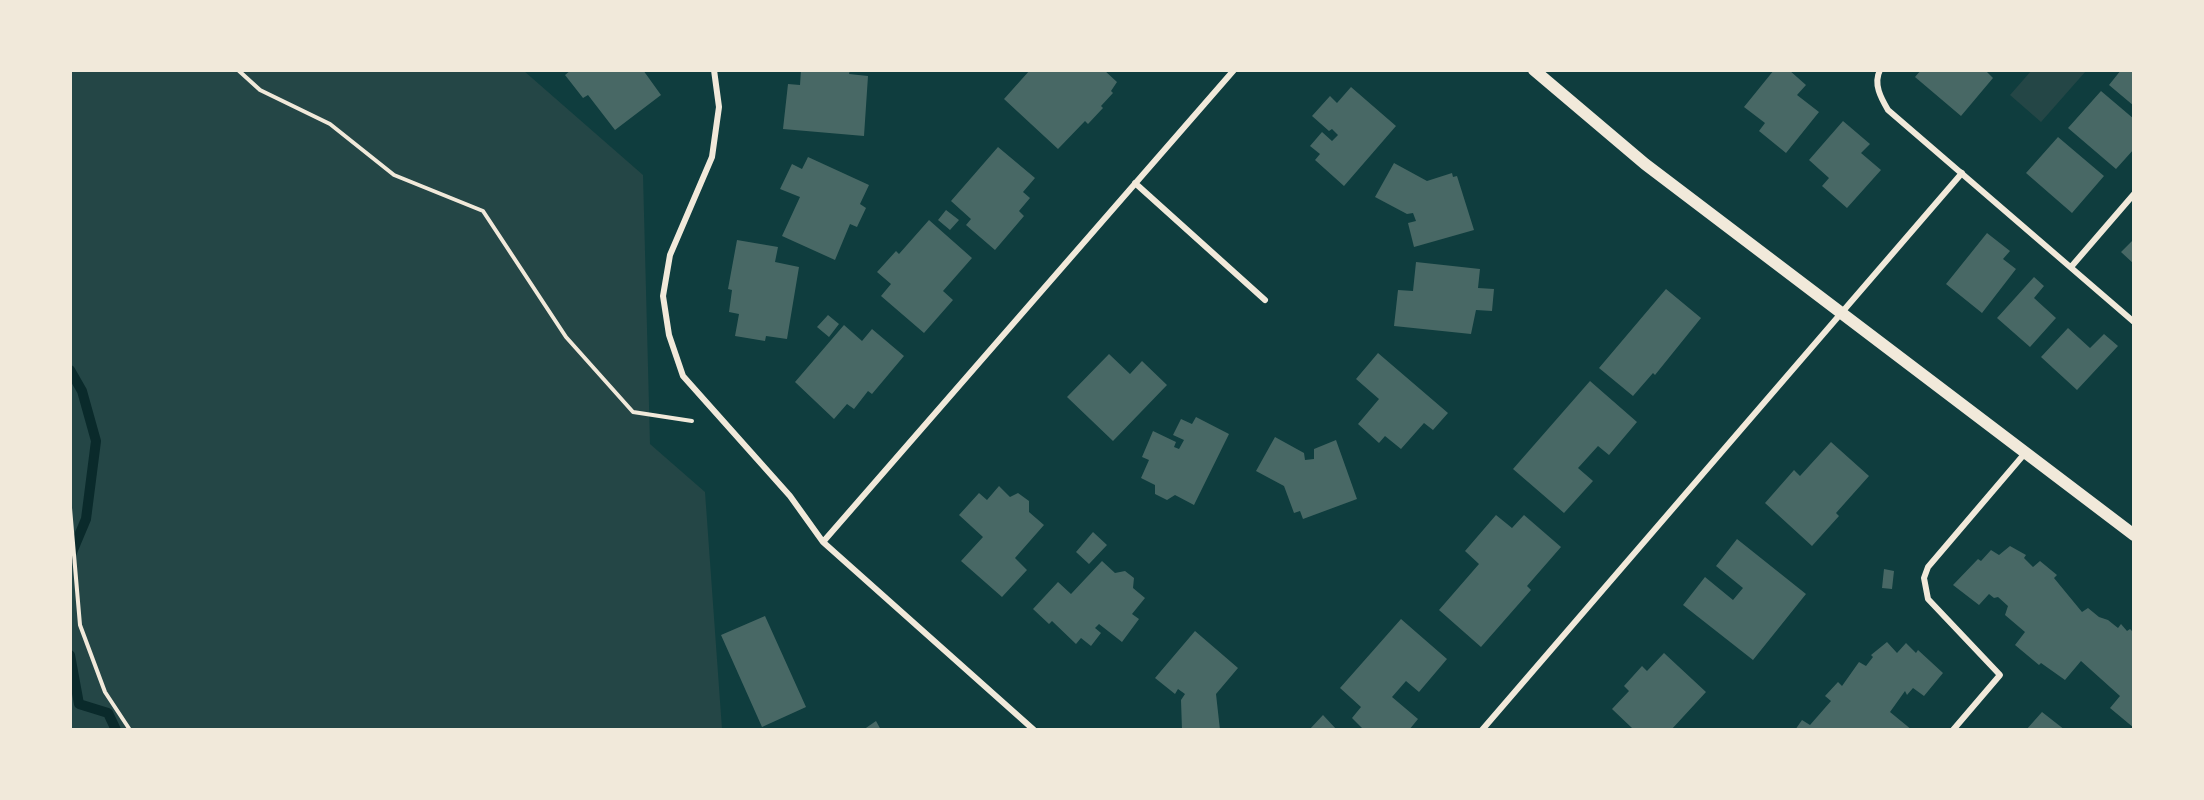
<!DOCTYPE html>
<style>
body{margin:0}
#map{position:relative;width:2204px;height:800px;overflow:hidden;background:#0f3d3e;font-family:Cabin,sans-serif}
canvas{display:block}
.frame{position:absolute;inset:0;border:72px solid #f1e9da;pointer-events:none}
</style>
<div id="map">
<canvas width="2204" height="800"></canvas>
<div class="frame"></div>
</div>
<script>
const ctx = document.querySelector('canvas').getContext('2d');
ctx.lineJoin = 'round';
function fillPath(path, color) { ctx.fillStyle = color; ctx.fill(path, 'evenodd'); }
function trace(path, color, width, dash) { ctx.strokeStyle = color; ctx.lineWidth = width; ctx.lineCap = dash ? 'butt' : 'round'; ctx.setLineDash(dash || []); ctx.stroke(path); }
const green = new Path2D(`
 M 70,71 L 524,71 L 643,175 L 650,444 L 705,492 L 722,729 L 71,729 Z
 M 2031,71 L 2031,70 L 2086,71 L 2041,122 L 2010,95 Z`);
const stream = new Path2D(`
 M 70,370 L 82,391 L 96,441 L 86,519 L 70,557
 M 70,655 L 79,704 L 108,713 L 116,730`);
const building = new Path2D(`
 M 571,70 L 643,70 L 661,95 L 615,130 L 588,95 L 583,98 L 565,75 Z
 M 801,70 L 850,70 L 849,74 L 868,76 L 864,136 L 783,129 L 788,84 L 800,85 Z
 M 1030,70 L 1104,70 L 1117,82 L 1111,91 L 1113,93 L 1101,106 L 1103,108 L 1088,124 L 1085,121 L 1058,149 L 1004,99 Z
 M 1774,70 L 1789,70 L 1806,85 L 1797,95 L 1819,112 L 1786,153 L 1759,131 L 1765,123 L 1744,107 Z
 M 1921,70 L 1985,70 L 1993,78 L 1961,116 L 1915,77 Z
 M 2121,70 L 2134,70 L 2134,106 L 2109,85 Z
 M 1351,87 L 1396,126 L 1344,186 L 1315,160 L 1320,154 L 1310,146 L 1322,132 L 1332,141 L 1338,135 L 1332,129 L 1329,131 L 1312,116 L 1330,96 L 1337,103 Z
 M 2101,91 L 2134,119 L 2134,149 L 2116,169 L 2068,128 Z
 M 1843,121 L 1870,144 L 1861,153 L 1881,170 L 1847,208 L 1822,186 L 1829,178 L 1809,160 Z
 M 2058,137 L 2104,176 L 2072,213 L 2026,173 Z
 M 998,147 L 1035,178 L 1023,192 L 1030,198 L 1019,211 L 1024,216 L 995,250 L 966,225 L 971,219 L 951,201 Z
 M 808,157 L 869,185 L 860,204 L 866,208 L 857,227 L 850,224 L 835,260 L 782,236 L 800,197 L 780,189 L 792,164 L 802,169 Z
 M 1394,163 L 1427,181 L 1452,173 L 1453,177 L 1457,176 L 1474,230 L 1414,247 L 1408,223 L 1416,221 L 1413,213 L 1407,214 L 1375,197 Z
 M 946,210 L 959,220 L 950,230 L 938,220 Z
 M 929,220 L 972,258 L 943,291 L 953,300 L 924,333 L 881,296 L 891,284 L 877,272 L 896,251 L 899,254 Z
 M 1987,233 L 2010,251 L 2003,259 L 2016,269 L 1982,313 L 1946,284 Z
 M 2134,239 L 2134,264 L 2121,252 Z
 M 737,240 L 778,247 L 775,262 L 799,267 L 787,339 L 766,336 L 765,341 L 735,336 L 739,314 L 729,312 L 732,290 L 728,289 Z
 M 1416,262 L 1480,269 L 1478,288 L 1494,289 L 1492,311 L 1476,310 L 1471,334 L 1394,326 L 1398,290 L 1413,291 Z
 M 2034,277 L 2044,286 L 2034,298 L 2056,318 L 2030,347 L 1997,318 Z
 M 1666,289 L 1701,318 L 1655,375 L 1653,373 L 1633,396 L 1599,368 Z
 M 828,315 L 839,324 L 829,337 L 817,327 Z
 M 844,325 L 862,341 L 872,329 L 904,356 L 872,394 L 868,391 L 854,409 L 847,404 L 834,419 L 795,382 Z
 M 2068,328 L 2090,348 L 2104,334 L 2118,346 L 2077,390 L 2041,357 Z
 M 1378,353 L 1448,413 L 1433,430 L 1424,423 L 1401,449 L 1385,436 L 1379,443 L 1358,424 L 1379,399 L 1356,379 Z
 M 1109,354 L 1130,374 L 1142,361 L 1167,385 L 1113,441 L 1067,397 Z
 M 1590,381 L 1637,422 L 1609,455 L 1598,446 L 1578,468 L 1593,481 L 1564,513 L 1513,469 Z
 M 1196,417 L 1229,434 L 1194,505 L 1175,495 L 1167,500 L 1155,494 L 1155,485 L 1141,478 L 1149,460 L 1142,457 L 1153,431 L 1176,442 L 1174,447 L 1179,449 L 1184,440 L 1173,435 L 1181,419 L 1192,424 Z
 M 1275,437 L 1304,453 L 1305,460 L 1314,459 L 1314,449 L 1336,440 L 1357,499 L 1303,519 L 1300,511 L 1294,513 L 1284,486 L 1256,471 Z
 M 1831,442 L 1869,476 L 1836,513 L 1839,516 L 1812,546 L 1765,503 L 1794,470 L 1800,476 Z
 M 999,486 L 1010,497 L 1018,493 L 1029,501 L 1029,512 L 1044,525 L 1015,558 L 1027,570 L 1002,597 L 961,561 L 983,537 L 959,515 L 979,493 L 987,500 Z
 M 1496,515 L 1512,528 L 1524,515 L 1561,547 L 1527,586 L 1531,590 L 1481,647 L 1439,610 L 1479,564 L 1465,551 Z
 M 1093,532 L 1107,545 L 1089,564 L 1076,552 Z
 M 1737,539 L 1806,594 L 1753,660 L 1683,605 L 1705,577 L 1733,600 L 1743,588 L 1716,566 Z
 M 2010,546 L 2026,555 L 2024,558 L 2033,567 L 2040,561 L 2057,575 L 2054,578 L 2082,612 L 2088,608 L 2099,617 L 2108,620 L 2118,628 L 2121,624 L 2127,631 L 2130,629 L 2134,633 L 2134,728 L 2110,708 L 2120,696 L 2081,661 L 2065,680 L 2041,663 L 2039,665 L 2015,645 L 2025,632 L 2005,615 L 2008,606 L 1998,597 L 1994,598 L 1989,594 L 1979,605 L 1953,585 L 1978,559 L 1981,561 L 1991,550 L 1999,555 Z
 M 1102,561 L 1115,573 L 1125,571 L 1134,578 L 1133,588 L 1145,598 L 1132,614 L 1139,619 L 1122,642 L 1099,624 L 1095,628 L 1101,633 L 1091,646 L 1081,638 L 1076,644 L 1052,621 L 1049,624 L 1033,609 L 1058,582 L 1071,594 Z
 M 1884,569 L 1894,571 L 1892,589 L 1882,588 Z
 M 765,616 L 806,707 L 762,727 L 721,635 Z
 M 1401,619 L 1447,659 L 1419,692 L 1406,681 L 1392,697 L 1418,719 L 1409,730 L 1364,730 L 1352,718 L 1361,707 L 1340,688 Z
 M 1195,631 L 1238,668 L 1216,694 L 1220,730 L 1182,730 L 1181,700 L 1185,694 L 1178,689 L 1175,694 L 1155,678 Z
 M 1887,642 L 1897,653 L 1906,643 L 1916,653 L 1918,650 L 1943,673 L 1924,696 L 1913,688 L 1907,695 L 1905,691 L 1890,712 L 1912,730 L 1795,730 L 1802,720 L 1810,725 L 1831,701 L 1825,696 L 1838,682 L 1842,686 L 1859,662 L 1866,666 L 1873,657 L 1871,655 Z
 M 1664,653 L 1706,692 L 1671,730 L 1631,730 L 1632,728 L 1612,709 L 1629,691 L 1624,686 L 1642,666 L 1647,671 Z
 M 2042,712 L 2065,730 L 2026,730 Z
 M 1323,715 L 1337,730 L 1309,730 Z
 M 876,721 L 881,730 L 863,730 Z`);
const path = new Path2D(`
 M 238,70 L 260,90 L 330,124 L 394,175 L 483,211 L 566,337 L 633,412 L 692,421
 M 70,508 L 80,625 L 105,692 L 130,730`);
const minor = new Path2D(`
 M 714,70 L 719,107 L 712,157 L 670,255 L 663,296 L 669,335 L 683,376 L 790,496 L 823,542 L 1034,730
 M 1880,70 C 1873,84 1881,98 1888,110 L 2134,322
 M 1135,183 L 1265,300
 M 2071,267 L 2134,194
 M 823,542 L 1234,70
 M 1482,730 L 1962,173
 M 1953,730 L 2000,675 L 1928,599 L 1924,578 L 1928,567 L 2026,452`);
const secondary = new Path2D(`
 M 1534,70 L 1645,164 L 2134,535`);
fillPath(green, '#244646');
trace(stream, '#0a2a2b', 10);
fillPath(building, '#486865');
trace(path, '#f1e9da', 4);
trace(minor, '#f1e9da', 6);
trace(secondary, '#f1e9da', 12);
</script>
